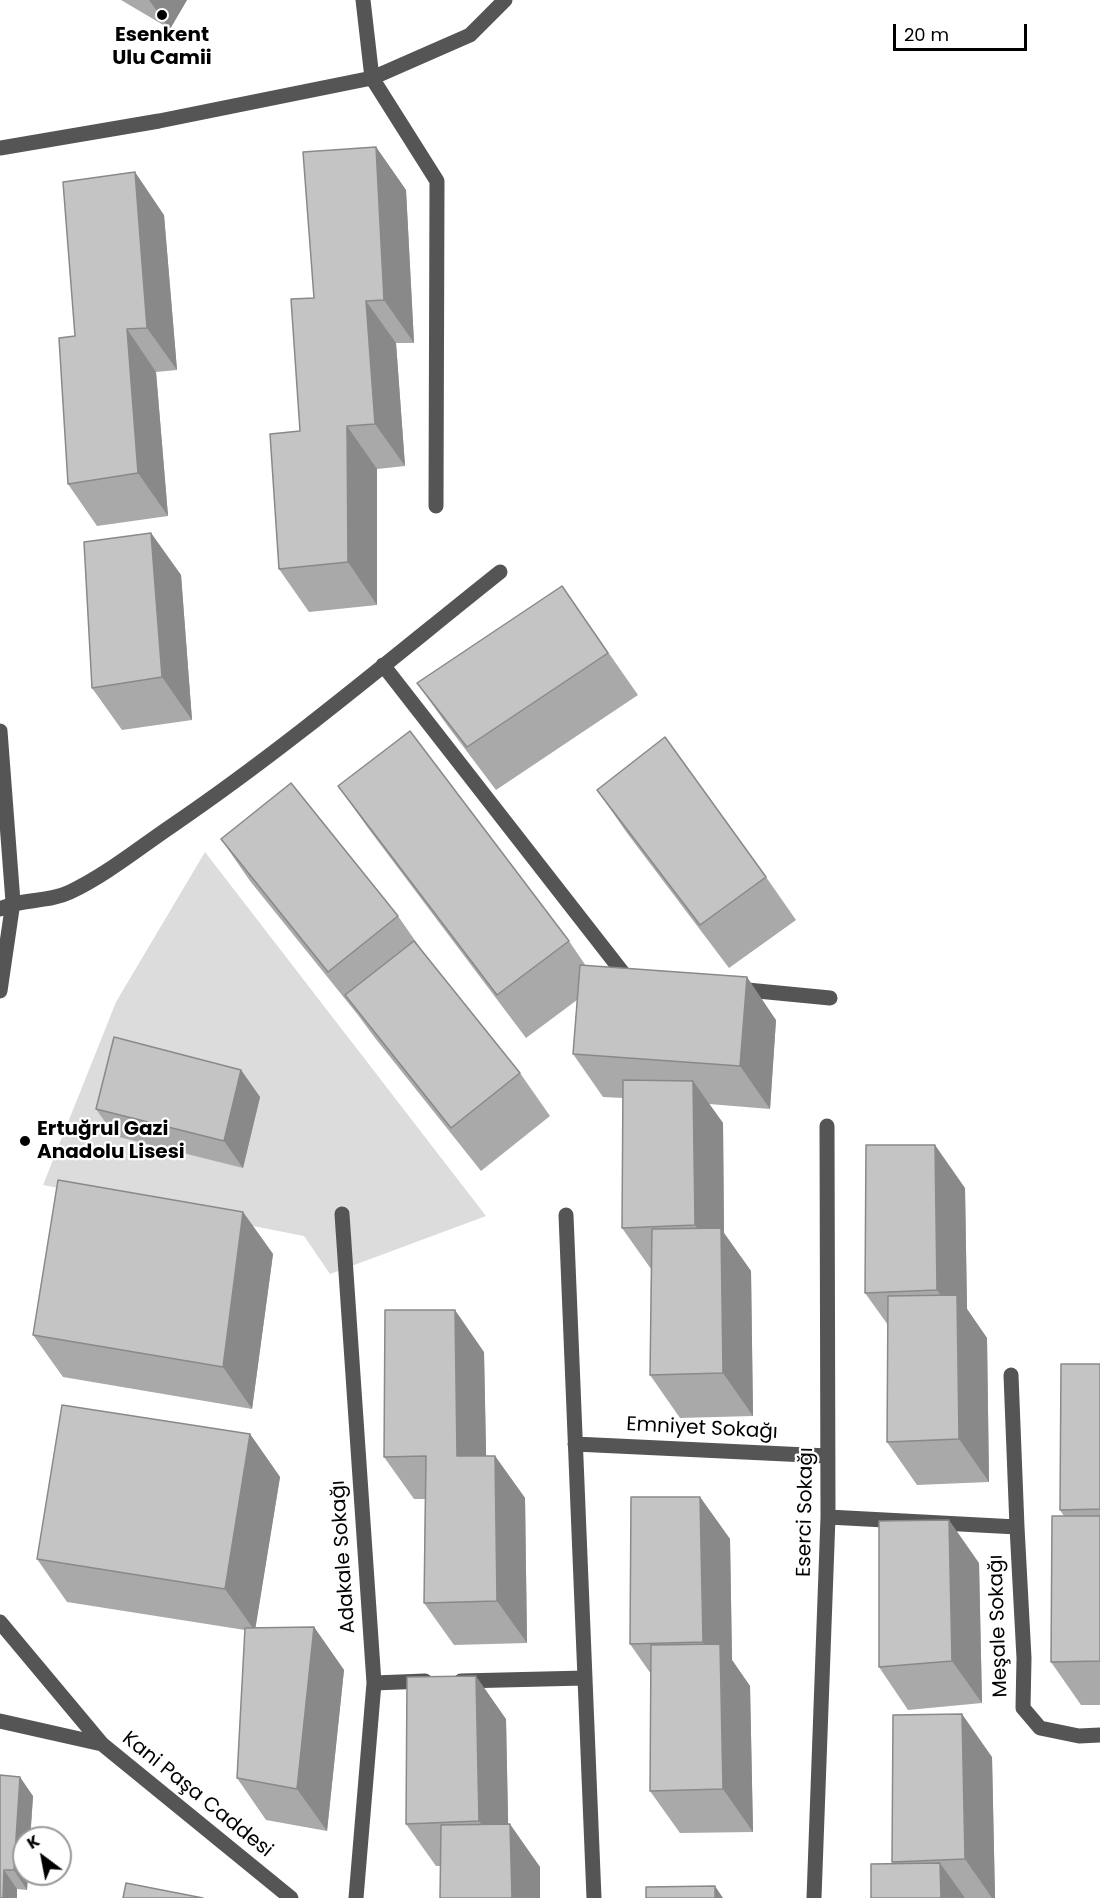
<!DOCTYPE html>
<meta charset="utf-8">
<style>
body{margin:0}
#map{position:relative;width:1100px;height:1898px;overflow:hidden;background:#fff;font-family:Poppins,sans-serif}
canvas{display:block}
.north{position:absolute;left:12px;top:1826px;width:60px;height:60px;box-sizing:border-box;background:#fff;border:2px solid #999;border-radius:50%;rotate:328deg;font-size:16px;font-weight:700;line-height:24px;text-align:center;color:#000}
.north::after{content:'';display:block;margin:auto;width:21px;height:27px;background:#000;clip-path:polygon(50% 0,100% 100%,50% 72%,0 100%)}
.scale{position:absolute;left:893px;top:24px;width:134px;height:27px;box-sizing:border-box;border:3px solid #000;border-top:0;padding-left:8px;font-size:18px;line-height:21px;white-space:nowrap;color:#000;-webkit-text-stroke:4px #fff;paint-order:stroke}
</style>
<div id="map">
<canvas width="1100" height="1898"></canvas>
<div class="north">K</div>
<div class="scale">20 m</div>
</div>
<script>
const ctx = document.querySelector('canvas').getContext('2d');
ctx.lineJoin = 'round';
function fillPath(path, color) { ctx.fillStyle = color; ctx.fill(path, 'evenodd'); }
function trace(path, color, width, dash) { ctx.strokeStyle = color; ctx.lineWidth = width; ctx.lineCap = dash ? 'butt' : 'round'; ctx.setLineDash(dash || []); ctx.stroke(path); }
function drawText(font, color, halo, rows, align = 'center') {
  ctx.font = font + ' Poppins,sans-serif'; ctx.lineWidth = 4.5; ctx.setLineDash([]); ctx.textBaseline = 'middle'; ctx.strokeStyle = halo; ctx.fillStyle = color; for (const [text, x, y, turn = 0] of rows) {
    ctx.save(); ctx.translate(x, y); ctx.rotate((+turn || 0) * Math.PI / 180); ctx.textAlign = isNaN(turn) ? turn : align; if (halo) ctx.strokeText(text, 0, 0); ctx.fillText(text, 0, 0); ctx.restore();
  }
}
const green = new Path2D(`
 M 205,852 L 486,1216 L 330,1274 L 304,1236 L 43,1185 L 116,1002 Z`);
const minor = new Path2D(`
 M 0,148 L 159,121 L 372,78 L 363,0
 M 436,506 L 437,181 L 372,78 L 470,35 L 505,0
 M 383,665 L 627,978 L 635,979
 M 0,731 L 13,902 L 0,991
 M 0,909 C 22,898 47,903 70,892 C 106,875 139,848 173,825 C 286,748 392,658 500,572
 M 737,989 L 830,998
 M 342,1214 L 374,1683 L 356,1898
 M 566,1215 L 594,1898
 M 575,1444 L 828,1456
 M 828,1517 L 1017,1527 L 1011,1375
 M 1017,1527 L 1024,1658 L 1023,1708 L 1040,1728 L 1079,1736 L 1100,1735
 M 0,1622 L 102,1744
 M 461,1681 L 585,1678
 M 374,1683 L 425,1681
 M 0,1721 L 102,1744 L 291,1898
 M 814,1898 L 828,1517 L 827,1126`);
const wall = new Path2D(`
 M 121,0 L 187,0 L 170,29 Z
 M 376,147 L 406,190 L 414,343 L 396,343 L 405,466 L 377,469 L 377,605 L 309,612 L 279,569 L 300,431 L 314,298 Z
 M 164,215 L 177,370 L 156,372 L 168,516 L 97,526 L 68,484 L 75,336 Z
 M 151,533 L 181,575 L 192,720 L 122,730 L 92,688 Z
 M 562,586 L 638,695 L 496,790 L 447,725 L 417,683 Z
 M 338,786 L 569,941 L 586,966 L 776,1020 L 770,1109 L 709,1104 L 723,1123 L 724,1233 L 751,1271 L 753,1416 L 680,1418 L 650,1375 L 651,1269 L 622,1228 L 623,1098 L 603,1097 L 573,1054 L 577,1000 L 526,1038 L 368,828 Z
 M 597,790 L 766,877 L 796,920 L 729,968 L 627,833 Z
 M 221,839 L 398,916 L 423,952 L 520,1073 L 550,1116 L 481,1171 L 375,1038 L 358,1015 L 250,881 Z
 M 241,1070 L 260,1097 L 243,1168 L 115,1136 L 96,1109 Z
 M 965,1188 L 967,1309 L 987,1338 L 989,1482 L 917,1485 L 887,1442 L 888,1325 L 865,1293 Z
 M 243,1212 L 273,1254 L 252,1409 L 63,1377 L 33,1335 Z
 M 484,1352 L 486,1456 L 495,1456 L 525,1498 L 527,1643 L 454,1645 L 424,1603 L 425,1499 L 414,1499 L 384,1457 Z
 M 1100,1364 L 1100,1705 L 1081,1705 L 1051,1662 L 1064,1516 L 1060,1510 Z
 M 250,1434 L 280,1477 L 255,1628 L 314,1627 L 344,1670 L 327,1831 L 266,1820 L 237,1778 L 245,1630 L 67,1602 L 37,1559 Z
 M 700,1497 L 730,1539 L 732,1660 L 750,1686 L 753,1832 L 680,1833 L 650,1791 L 651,1674 L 630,1644 Z
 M 979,1563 L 982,1703 L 908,1710 L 879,1667 Z
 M 506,1719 L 508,1824 L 540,1867 L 540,1898 L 440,1898 L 440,1866 L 436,1866 L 406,1824 Z
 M 992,1757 L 995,1898 L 871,1898 L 894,1864 L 892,1862 Z
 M 0,1775 L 33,1796 L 27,1890 L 17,1889 L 0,1898 Z`);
const shadedWall = new Path2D(`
 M 149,0 L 187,0 L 170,29 Z
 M 376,147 L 406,190 L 414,343 L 384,300 Z
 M 135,172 L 164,215 L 177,370 L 147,328 Z
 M 366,301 L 396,343 L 405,466 L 375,424 Z
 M 127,329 L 156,372 L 168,516 L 138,473 Z
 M 347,426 L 377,469 L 377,605 L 348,562 Z
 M 151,533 L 181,575 L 192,720 L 162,677 Z
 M 747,977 L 776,1020 L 770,1109 L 740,1066 Z
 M 241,1070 L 260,1097 L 243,1168 L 224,1141 Z
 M 693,1081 L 723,1123 L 724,1233 L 751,1271 L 753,1416 L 723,1373 L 721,1263 L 695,1225 Z
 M 935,1145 L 965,1188 L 967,1309 L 987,1338 L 989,1482 L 959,1439 L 958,1319 L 937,1290 Z
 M 243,1212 L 273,1254 L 252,1409 L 223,1367 Z
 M 455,1310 L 484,1352 L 487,1499 L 457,1456 Z
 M 250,1434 L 280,1477 L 255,1631 L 225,1589 Z
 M 495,1456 L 525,1498 L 527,1643 L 497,1601 Z
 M 700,1497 L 730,1539 L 732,1660 L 750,1686 L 753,1832 L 723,1789 L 721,1668 L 703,1642 Z
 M 949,1520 L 979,1563 L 982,1703 L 952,1661 Z
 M 314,1627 L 344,1670 L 327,1831 L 297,1789 Z
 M 476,1676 L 506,1719 L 509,1864 L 479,1821 Z
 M 962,1714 L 992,1757 L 995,1898 L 992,1898 L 965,1859 Z
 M 20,1777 L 33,1796 L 30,1838 L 24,1838 L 24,1874 L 28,1874 L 27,1890 L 14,1870 Z
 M 510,1824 L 540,1867 L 540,1898 L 512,1898 Z
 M 940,1863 L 965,1898 L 941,1898 Z
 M 4,1870 L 17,1889 L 17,1898 L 3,1898 Z
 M 715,1886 L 723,1898 L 715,1898 Z`);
const building = new Path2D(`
 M 376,147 L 384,300 L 366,301 L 375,424 L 347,426 L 348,562 L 279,569 L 270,434 L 300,431 L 291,299 L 314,298 L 303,152 Z
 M 135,172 L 147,328 L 127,329 L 138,473 L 68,484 L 59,338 L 75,336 L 63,182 Z
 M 151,533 L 162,677 L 92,688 L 84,542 Z
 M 562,586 L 608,653 L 467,747 L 417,683 Z
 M 410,731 L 569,941 L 497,995 L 338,786 Z
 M 665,737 L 766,877 L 700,925 L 597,790 Z
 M 291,783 L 398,916 L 328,972 L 221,839 Z
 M 414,941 L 520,1073 L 451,1128 L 345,995 Z
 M 580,965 L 747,977 L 740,1066 L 573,1054 Z
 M 114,1037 L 241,1070 L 224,1141 L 96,1109 Z
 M 623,1080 L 693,1081 L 695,1225 L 622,1228 Z
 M 866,1145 L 935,1145 L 937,1290 L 865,1293 Z
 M 58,1180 L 243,1212 L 223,1367 L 33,1335 Z
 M 721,1228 L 723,1373 L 650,1375 L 652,1229 Z
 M 957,1295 L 959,1439 L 887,1442 L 888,1296 Z
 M 385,1310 L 455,1310 L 457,1456 L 495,1456 L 497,1601 L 424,1603 L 426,1456 L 384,1457 Z
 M 1061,1364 L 1100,1364 L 1100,1509 L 1060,1510 Z
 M 62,1405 L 250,1434 L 225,1589 L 37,1559 Z
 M 631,1497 L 700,1497 L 703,1642 L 630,1644 Z
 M 1052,1516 L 1100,1516 L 1100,1661 L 1051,1662 Z
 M 949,1520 L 952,1661 L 879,1667 L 879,1521 Z
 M 314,1627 L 297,1789 L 237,1778 L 245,1628 Z
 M 720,1644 L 723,1789 L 650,1791 L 651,1645 Z
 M 476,1676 L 479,1821 L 406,1824 L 407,1677 Z
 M 962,1714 L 965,1859 L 892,1862 L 893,1715 Z
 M 0,1775 L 20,1777 L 14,1870 L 4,1870 L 3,1898 L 0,1898 Z
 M 510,1824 L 512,1898 L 440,1898 L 441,1825 Z
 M 940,1863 L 941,1898 L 871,1898 L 871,1864 Z
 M 126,1883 L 203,1898 L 123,1898 Z
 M 715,1886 L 715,1898 L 646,1898 L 646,1887 Z`);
const markers = [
 [162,15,6,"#000"],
 [25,1141,6,"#000"]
];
const poiNames = [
 ["Esenkent",162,36],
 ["Ulu Camii",162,59],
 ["Ertuğrul Gazi",37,1130,"left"],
 ["Anadolu Lisesi",37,1153,"left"]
];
const streetNames = [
 ["Emniyet Sokağı",702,1429,3],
 ["Eserci Sokağı",806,1512,-89],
 ["Adakale Sokağı",344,1557,-94],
 ["Meşale Sokağı",999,1626,-92],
 ["Kani Paşa Caddesi",197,1795,39]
];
fillPath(green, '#dcdcdc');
trace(minor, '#555', 15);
fillPath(wall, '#a9a9a9');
fillPath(shadedWall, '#898989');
fillPath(building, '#c4c4c4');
trace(building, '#898989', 1.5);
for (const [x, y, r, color] of markers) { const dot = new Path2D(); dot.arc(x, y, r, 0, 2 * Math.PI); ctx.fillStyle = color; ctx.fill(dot); trace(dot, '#fff', 2); }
drawText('bold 20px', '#000', '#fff', poiNames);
drawText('20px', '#000', '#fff', streetNames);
</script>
